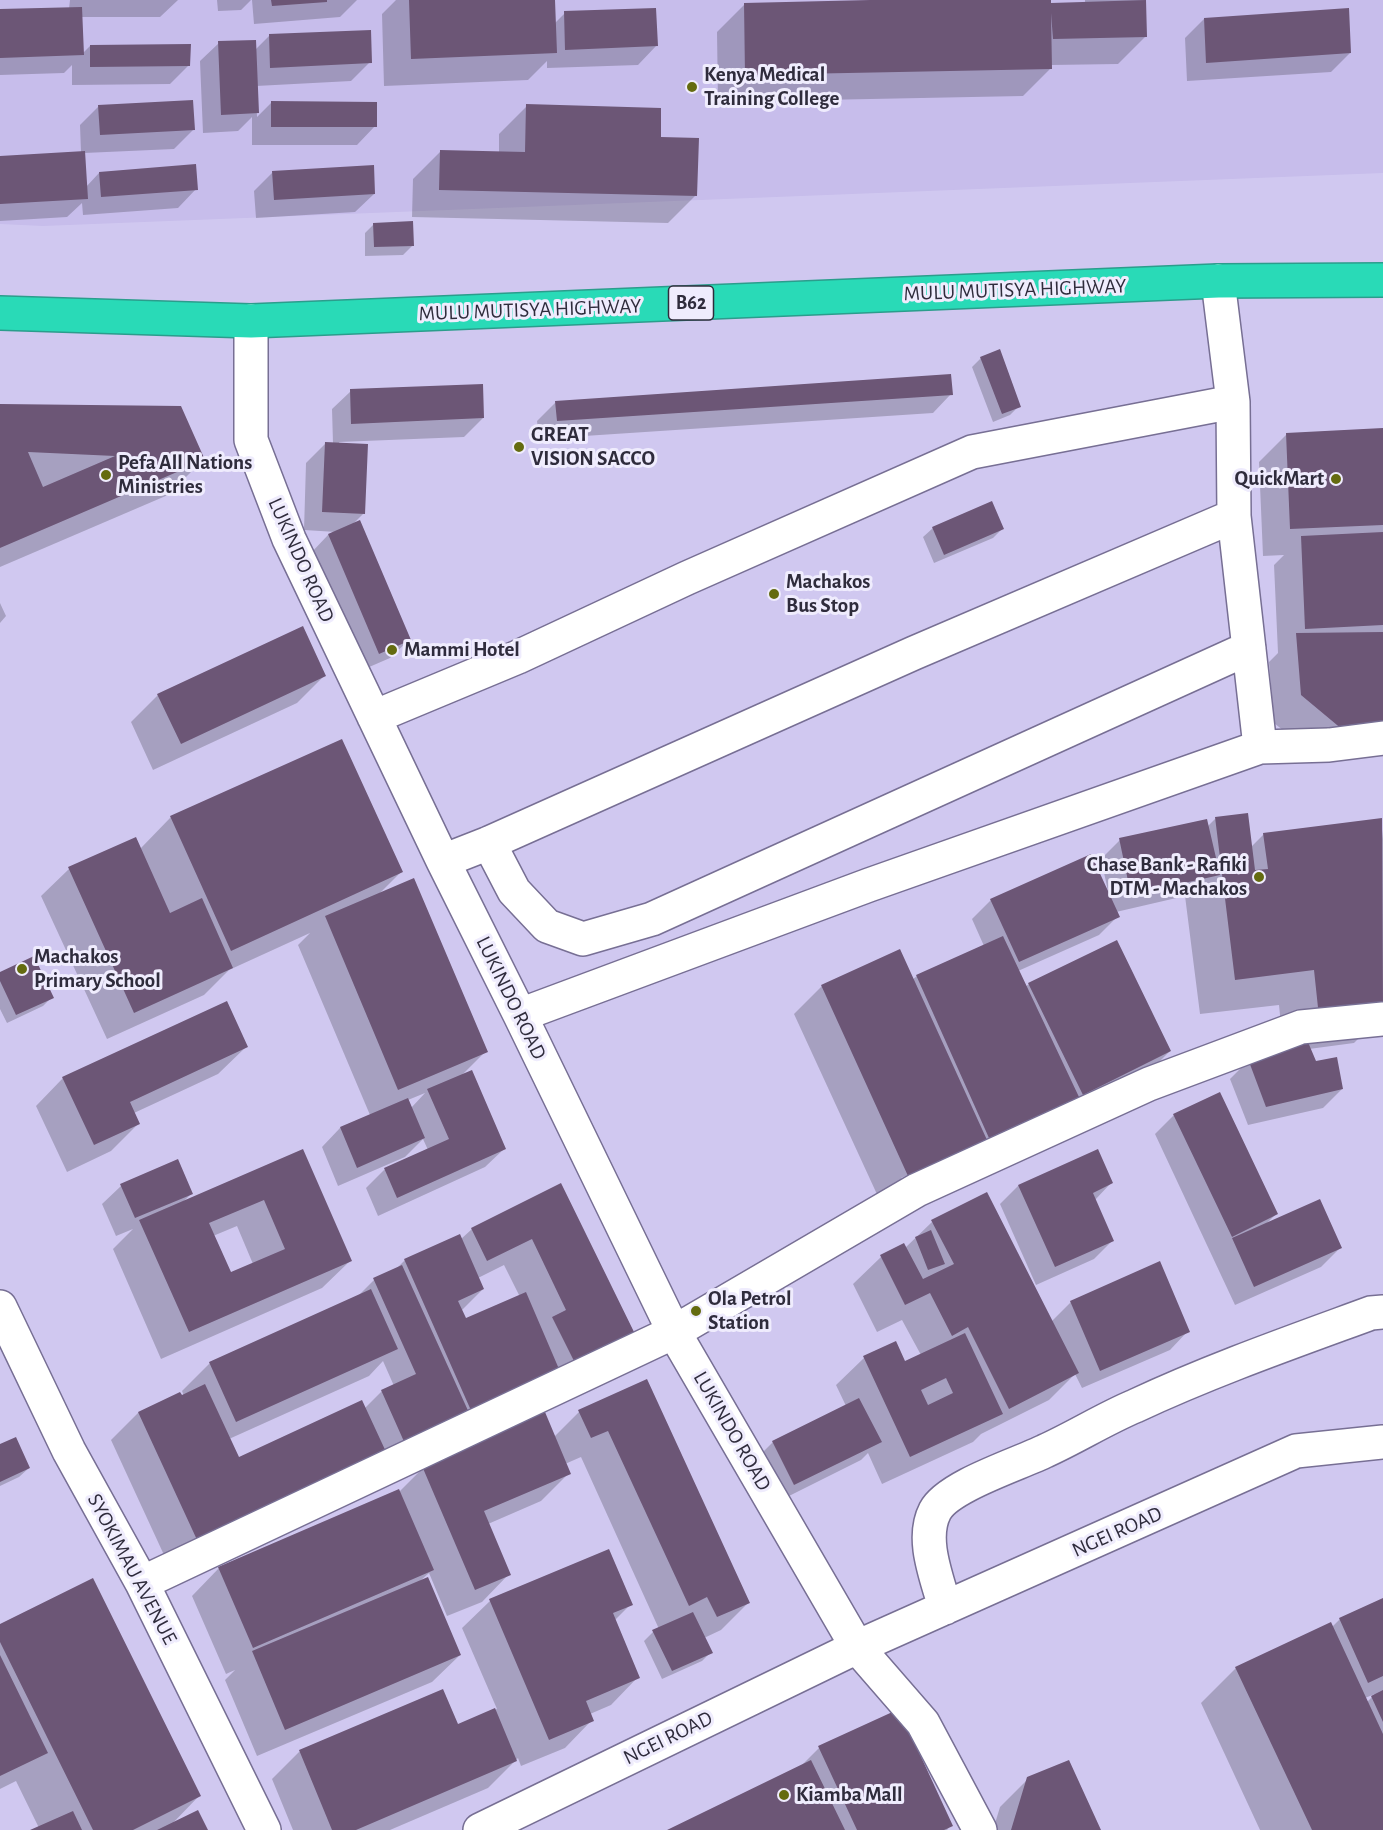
<!DOCTYPE html>
<style>
body{margin:0}
canvas{display:block;background:#d0c8f0}
</style>
<canvas width="1383" height="1830"></canvas>
<script>
const ctx = document.querySelector('canvas').getContext('2d');
ctx.lineJoin = 'round';
function fillPath(path, color) { ctx.fillStyle = color; ctx.fill(path, 'evenodd'); }
function trace(path, color, width, dash) { ctx.strokeStyle = color; ctx.lineWidth = width; ctx.lineCap = dash ? 'butt' : 'round'; ctx.setLineDash(dash || []); ctx.stroke(path); }
function drawText(font, color, halo, rows, align = 'center') {
  ctx.font = font + ' "Alegreya Sans",sans-serif'; ctx.lineWidth = 6; ctx.setLineDash([]); ctx.textBaseline = 'middle'; ctx.strokeStyle = halo; ctx.fillStyle = color; for (const [text, x, y, turn = 0] of rows) {
    ctx.save(); ctx.translate(x, y); ctx.rotate((+turn || 0) * Math.PI / 180); ctx.textAlign = isNaN(turn) ? turn : align; if (halo) ctx.strokeText(text, 0, 0); ctx.fillText(text, 0, 0); ctx.restore();
  }
}
const built = new Path2D(`
 M 0,0 L 1383,0 L 1383,173 L 43,226 L 0,224 Z`);
const shadow = new Path2D(`
 M 70,0 L 178,0 L 160,17 L 81,17 L 82,54 L 90,46 L 189,65 L 170,84 L 72,85 L 72,65 L 64,73 L 0,75 L 0,11 L 69,9 Z
 M 217,0 L 251,0 L 241,10 L 218,11 Z
 M 252,0 L 357,0 L 340,17 L 254,24 Z
 M 396,0 L 554,0 L 555,23 L 565,13 L 656,46 L 638,65 L 547,68 L 547,61 L 528,80 L 384,86 L 382,14 Z
 M 937,0 L 1049,0 L 1050,5 L 1085,4 L 1085,0 L 1145,0 L 1146,36 L 1118,64 L 1051,65 L 1051,68 L 1023,96 L 718,102 L 717,32 L 745,4 Z
 M 1204,19 L 1350,53 L 1331,72 L 1187,81 L 1185,38 Z
 M 269,36 L 370,62 L 351,81 L 256,86 L 257,117 L 271,103 L 375,126 L 357,145 L 252,145 L 252,117 L 238,131 L 203,133 L 200,61 L 219,43 L 255,50 Z
 M 99,106 L 193,130 L 174,149 L 84,153 L 86,187 L 99,173 L 196,189 L 178,208 L 83,215 L 82,203 L 67,217 L 0,221 L 0,158 L 81,152 L 80,125 Z
 M 527,106 L 659,138 L 695,196 L 668,223 L 412,217 L 413,179 L 441,151 L 499,153 L 499,134 Z
 M 273,172 L 374,194 L 355,212 L 256,218 L 254,191 Z
 M 374,224 L 412,246 L 403,255 L 365,256 L 365,233 Z
 M 981,358 L 1019,406 L 1010,415 L 993,422 L 972,367 Z
 M 351,391 L 483,418 L 464,437 L 339,442 L 364,513 L 352,525 L 409,640 L 390,658 L 360,671 L 310,554 L 328,535 L 336,532 L 304,530 L 306,463 L 325,444 L 333,444 L 332,409 Z
 M 951,394 L 933,413 L 539,439 L 537,421 L 556,402 Z
 M 0,405 L 203,460 L 168,495 L 0,567 Z
 M 1383,430 L 1383,752 L 1315,756 L 1274,723 L 1269,662 L 1278,653 L 1274,565 L 1284,555 L 1263,556 L 1259,462 L 1287,434 Z
 M 991,503 L 1002,529 L 993,538 L 934,563 L 923,537 L 933,528 Z
 M 0,603 L 6,616 L 0,623 Z
 M 324,676 L 297,703 L 153,770 L 131,722 L 158,695 Z
 M 171,817 L 401,872 L 378,895 L 486,1051 L 461,1076 L 504,1149 L 485,1167 L 378,1216 L 366,1188 L 384,1170 L 428,1150 L 423,1139 L 405,1157 L 338,1186 L 322,1147 L 340,1128 L 370,1115 L 298,945 L 310,933 L 229,970 L 204,995 L 107,1039 L 41,896 L 69,869 L 140,849 ZM 425,1093 L 411,1108 L 408,1100 Z
 M 1215,819 L 1251,847 L 1264,834 L 1381,820 L 1383,839 L 1383,1014 L 1354,1043 L 1309,1049 L 1315,1063 L 1342,1089 L 1323,1108 L 1248,1125 L 1230,1079 L 1249,1060 L 1283,1046 L 1279,1005 L 1200,1014 L 1185,896 L 1116,912 L 1118,916 L 1099,935 L 1018,971 L 1025,987 L 1029,984 L 1170,1051 L 1142,1079 L 881,1203 L 794,1014 L 822,986 L 912,980 L 917,976 L 984,946 L 972,919 L 991,900 L 1108,891 L 1101,859 L 1120,840 L 1207,827 ZM 954,1154 L 902,1181 L 901,1178 Z
 M 0,973 L 52,997 L 43,1006 L 7,1023 L 0,1009 Z
 M 246,1047 L 218,1074 L 134,1113 L 139,1123 L 111,1151 L 67,1172 L 36,1106 L 63,1078 Z
 M 1174,1115 L 1276,1214 L 1266,1224 L 1340,1248 L 1321,1267 L 1235,1305 L 1155,1134 Z
 M 303,1151 L 350,1261 L 322,1288 L 161,1359 L 113,1249 L 133,1229 L 116,1236 L 102,1204 L 121,1186 L 192,1193 L 181,1204 ZM 237,1226 L 253,1264 L 230,1274 L 213,1236 Z
 M 1111,1183 L 1095,1200 L 1113,1240 L 1094,1259 L 1036,1285 L 1000,1204 L 1018,1186 Z
 M 561,1185 L 634,1333 L 170,1568 L 111,1440 L 138,1413 L 184,1396 L 182,1391 L 210,1363 L 356,1298 L 374,1280 L 395,1270 L 405,1260 L 461,1239 L 472,1229 ZM 504,1265 L 520,1297 L 465,1320 L 461,1311 L 483,1289 L 478,1278 ZM 383,1361 L 394,1386 L 382,1391 L 364,1409 L 239,1459 L 229,1439 L 369,1376 Z
 M 932,1222 L 1051,1322 L 1071,1302 L 1188,1331 L 1170,1350 L 1082,1388 L 1075,1374 L 1049,1400 L 981,1434 L 973,1442 L 882,1484 L 868,1453 L 861,1460 L 775,1503 L 754,1461 L 773,1442 L 846,1406 L 836,1385 L 864,1358 L 905,1363 L 921,1355 L 902,1320 L 877,1332 L 853,1284 L 881,1257 L 905,1248 Z
 M 646,1381 L 749,1602 L 721,1630 L 704,1638 L 711,1652 L 702,1661 L 662,1679 L 644,1641 L 653,1632 L 659,1629 L 581,1457 L 565,1464 L 569,1473 L 541,1501 L 488,1524 L 509,1574 L 482,1602 L 447,1616 L 429,1573 L 419,1582 L 460,1655 L 432,1682 L 257,1756 L 225,1680 L 235,1670 L 226,1674 L 192,1596 L 219,1568 L 399,1492 L 423,1468 L 554,1437 L 579,1412 Z
 M 0,1446 L 29,1468 L 19,1477 L 0,1486 Z
 M 1383,1600 L 1383,1830 L 1260,1830 L 1201,1703 L 1236,1668 L 1331,1628 L 1340,1619 ZM 1375,1694 L 1367,1702 L 1365,1698 Z
 M 490,1601 L 631,1604 L 615,1620 L 638,1677 L 611,1705 L 590,1714 L 592,1720 L 565,1748 L 521,1766 L 518,1758 L 488,1788 L 390,1830 L 293,1830 L 272,1779 L 299,1752 L 442,1691 L 457,1726 L 497,1709 L 462,1628 Z
 M 0,1625 L 199,1796 L 171,1825 L 206,1830 L 34,1830 L 39,1828 L 16,1781 L 0,1789 Z
 M 819,1748 L 951,1825 L 947,1830 L 671,1830 L 799,1768 Z
 M 1028,1779 L 1099,1830 L 993,1830 L 1000,1807 Z`);
const building = new Path2D(`
 M 271,0 L 327,0 L 327,2 L 272,6 Z
 M 409,0 L 555,0 L 557,53 L 411,59 Z
 M 870,0 L 1051,0 L 1051,3 L 1146,0 L 1147,37 L 1053,39 L 1051,13 L 1052,69 L 745,75 L 744,3 Z
 M 82,7 L 84,55 L 0,58 L 0,9 Z
 M 656,8 L 658,46 L 565,50 L 564,11 Z
 M 1349,8 L 1351,53 L 1206,63 L 1204,18 Z
 M 371,30 L 372,63 L 270,68 L 269,34 Z
 M 256,40 L 259,113 L 221,115 L 218,41 Z
 M 191,44 L 190,66 L 90,67 L 90,45 Z
 M 193,100 L 195,130 L 100,135 L 98,105 Z
 M 271,101 L 377,102 L 377,127 L 271,127 Z
 M 526,104 L 661,108 L 661,137 L 699,138 L 697,196 L 439,190 L 440,150 L 525,152 Z
 M 85,151 L 88,199 L 0,204 L 0,156 Z
 M 196,164 L 198,190 L 101,197 L 99,172 Z
 M 374,165 L 375,194 L 274,200 L 272,171 Z
 M 413,221 L 414,246 L 374,247 L 373,223 Z
 M 1000,349 L 1021,407 L 1002,414 L 980,357 Z
 M 951,374 L 953,395 L 557,421 L 555,401 Z
 M 483,384 L 484,418 L 351,424 L 350,389 Z
 M 0,404 L 181,406 L 205,460 L 0,548 ZM 28,452 L 115,456 L 43,487 Z
 M 1383,428 L 1383,525 L 1290,529 L 1286,433 Z
 M 325,442 L 368,444 L 365,514 L 322,512 Z
 M 992,501 L 1004,529 L 944,555 L 932,527 Z
 M 360,520 L 411,640 L 379,654 L 328,534 Z
 M 1383,532 L 1383,625 L 1305,629 L 1301,536 Z
 M 303,626 L 326,676 L 181,744 L 157,694 Z
 M 1383,632 L 1383,727 L 1343,730 L 1301,695 L 1296,633 Z
 M 342,739 L 403,872 L 231,951 L 170,816 Z
 M 1248,813 L 1255,870 L 1268,869 L 1263,833 L 1382,818 L 1383,1009 L 1319,1017 L 1314,970 L 1235,980 L 1215,817 Z
 M 1207,819 L 1220,875 L 1131,895 L 1119,838 Z
 M 136,837 L 170,913 L 202,898 L 233,968 L 134,1013 L 68,867 Z
 M 1091,854 L 1120,917 L 1019,962 L 990,899 Z
 M 414,878 L 488,1052 L 398,1090 L 325,916 Z
 M 1003,936 L 1079,1097 L 989,1138 L 916,975 Z
 M 1117,940 L 1171,1051 L 1083,1095 L 1028,983 Z
 M 900,949 L 987,1140 L 908,1176 L 821,985 Z
 M 34,956 L 54,998 L 16,1015 L 0,981 L 0,972 Z
 M 227,1001 L 248,1047 L 130,1102 L 140,1124 L 94,1145 L 62,1077 Z
 M 1305,1035 L 1316,1061 L 1337,1057 L 1343,1089 L 1266,1107 L 1248,1059 Z
 M 472,1070 L 506,1149 L 397,1198 L 384,1168 L 449,1139 L 427,1089 Z
 M 1220,1092 L 1278,1214 L 1232,1237 L 1173,1114 Z
 M 408,1098 L 425,1138 L 357,1168 L 340,1127 Z
 M 303,1149 L 352,1261 L 189,1332 L 139,1220 ZM 264,1200 L 285,1249 L 231,1272 L 209,1223 Z
 M 1098,1149 L 1113,1183 L 1093,1193 L 1114,1241 L 1055,1267 L 1018,1185 Z
 M 178,1159 L 193,1194 L 135,1218 L 120,1184 Z
 M 561,1183 L 635,1334 L 575,1363 L 552,1317 L 566,1310 L 532,1239 L 487,1261 L 471,1228 Z
 M 987,1192 L 1079,1373 L 1009,1409 L 968,1327 L 952,1336 L 930,1293 L 905,1305 L 880,1255 L 904,1243 L 923,1279 L 954,1264 L 931,1220 Z
 M 1320,1199 L 1342,1248 L 1254,1287 L 1232,1238 Z
 M 931,1230 L 945,1264 L 928,1270 L 915,1237 Z
 M 460,1234 L 484,1289 L 458,1301 L 466,1318 L 526,1292 L 562,1376 L 473,1415 L 404,1259 Z
 M 1160,1261 L 1190,1332 L 1100,1371 L 1070,1301 Z
 M 402,1265 L 470,1415 L 406,1446 L 381,1390 L 416,1374 L 373,1278 Z
 M 371,1289 L 398,1349 L 236,1422 L 209,1362 Z
 M 965,1333 L 1003,1414 L 910,1457 L 863,1356 L 896,1341 L 905,1361 ZM 946,1378 L 953,1393 L 928,1405 L 921,1390 Z
 M 647,1379 L 750,1603 L 717,1617 L 707,1597 L 689,1606 L 608,1431 L 591,1438 L 578,1410 Z
 M 205,1384 L 239,1457 L 362,1400 L 387,1454 L 198,1542 L 138,1412 L 180,1392 L 182,1395 Z
 M 859,1398 L 882,1442 L 794,1485 L 772,1441 Z
 M 545,1412 L 571,1474 L 484,1511 L 511,1575 L 475,1590 L 422,1466 L 449,1453 Z
 M 16,1437 L 30,1468 L 0,1482 L 0,1444 Z
 M 399,1489 L 434,1570 L 253,1648 L 218,1567 Z
 M 609,1549 L 633,1605 L 613,1613 L 640,1678 L 586,1701 L 594,1721 L 549,1740 L 489,1599 Z
 M 428,1577 L 461,1655 L 285,1730 L 252,1651 Z
 M 93,1578 L 201,1796 L 133,1830 L 93,1830 L 0,1642 L 0,1624 Z
 M 1383,1598 L 1383,1676 L 1368,1683 L 1339,1618 Z
 M 693,1612 L 713,1653 L 672,1671 L 652,1630 Z
 M 1331,1622 L 1383,1734 L 1383,1830 L 1312,1830 L 1235,1667 Z
 M 0,1655 L 48,1753 L 0,1776 Z
 M 443,1689 L 458,1724 L 495,1708 L 517,1761 L 356,1830 L 332,1830 L 299,1750 Z
 M 1383,1690 L 1383,1722 L 1371,1696 Z
 M 899,1709 L 953,1826 L 944,1830 L 857,1830 L 818,1746 Z
 M 811,1760 L 845,1830 L 667,1830 Z
 M 1069,1760 L 1101,1830 L 1011,1830 L 1027,1777 Z
 M 198,1810 L 208,1830 L 157,1830 Z
 M 73,1811 L 82,1830 L 30,1830 Z`);
const street = new Path2D(`
 M 1218,281 L 1233,402 L 1234,516 L 1260,747 L 1329,745 L 1383,738
 M 251,321 L 251,440 L 289,539 L 443,861 L 520,1015 L 674,1332 L 857,1647 L 923,1723 L 980,1830
 M 374,717 L 518,657 L 687,578 L 972,452 L 1233,402
 M 489,843 L 514,891 L 547,926 L 583,939 L 652,919 L 1249,648
 M 443,861 L 489,843 L 914,653 L 1234,516
 M 520,1015 L 869,885 L 1260,747
 M 0,1307 L 69,1451 L 142,1583 L 264,1830
 M 142,1583 L 674,1332 L 917,1190 L 1149,1084 L 1301,1027 L 1383,1019
 M 945,1608 C 938,1580 920,1540 935,1511 C 948,1486 1019,1464 1045,1451 C 1076,1437 1104,1419 1135,1406 C 1212,1370 1292,1342 1371,1313 L 1383,1312
 M 480,1830 L 857,1647 L 1296,1451 L 1383,1442`);
const highway = new Path2D(`
 M 0,313 L 251,321 L 1218,281 L 1383,280`);
const markers = [
 [692,87,6,"#646b10"],
 [519,447,6,"#646b10"],
 [106,475,6,"#646b10"],
 [1336,479,6,"#646b10"],
 [774,594,6,"#646b10"],
 [392,650,6,"#646b10"],
 [1259,877,6,"#646b10"],
 [22,969,6,"#646b10"],
 [696,1311,6,"#646b10"],
 [784,1795,6,"#646b10"]
];
const shields = [
 [691,303,45]
];
const shieldNames = [
 ["B62",691,303]
];
const poiNames = [
 ["Kenya Medical",704,75],
 ["Training College",704,99],
 ["GREAT",531,435],
 ["VISION SACCO",531,459],
 ["Pefa All Nations",118,463],
 ["Ministries",118,487],
 ["QuickMart",1324,479,"right"],
 ["Machakos",786,582],
 ["Bus Stop",786,606],
 ["Mammi Hotel",404,650],
 ["Chase Bank - Rafiki",1247,865,"right"],
 ["DTM - Machakos",1247,889,"right"],
 ["Machakos",34,957],
 ["Primary School",34,981],
 ["Ola Petrol",708,1299],
 ["Station",708,1323],
 ["Kiamba Mall",796,1795]
];
const streetNames = [
 ["MULU MUTISYA HIGHWAY",1015,290,-2],
 ["MULU MUTISYA HIGHWAY",530,310,-2],
 ["LUKINDO ROAD",301,560,66],
 ["LUKINDO ROAD",511,998,64],
 ["LUKINDO ROAD",732,1431,60],
 ["NGEI ROAD",1117,1532,-24],
 ["SYOKIMAU AVENUE",132,1569,62],
 ["NGEI ROAD",668,1738,-26]
];
fillPath(built, '#c7bdeb');
fillPath(shadow, '#0003');
fillPath(building, '#6c5676');
trace(street, '#776f94', 36);
trace(highway, '#2b9d8c', 36);
trace(street, '#fff', 33);
trace(highway, '#29dab7', 33);
for (const [x, y, r, color] of markers) { const dot = new Path2D(); dot.arc(x, y, r, 0, 2 * Math.PI); ctx.fillStyle = color; ctx.fill(dot); trace(dot, '#efecfd', 2); }
for (const [x, y, w] of shields) { const box = new Path2D(); box.roundRect(x - w / 2, y - 17, w, 34, 4.5); ctx.fillStyle = '#efecfd'; ctx.fill(box); trace(box, '#2f2c3c', 1.5); }
drawText('bold 20px', '#2f2c3c', null, shieldNames);
drawText('bold 21px', '#2f2c3c', '#efecfd', poiNames, 'left');
drawText('21px', '#2f2c3c', '#efecfd', streetNames);
</script>
